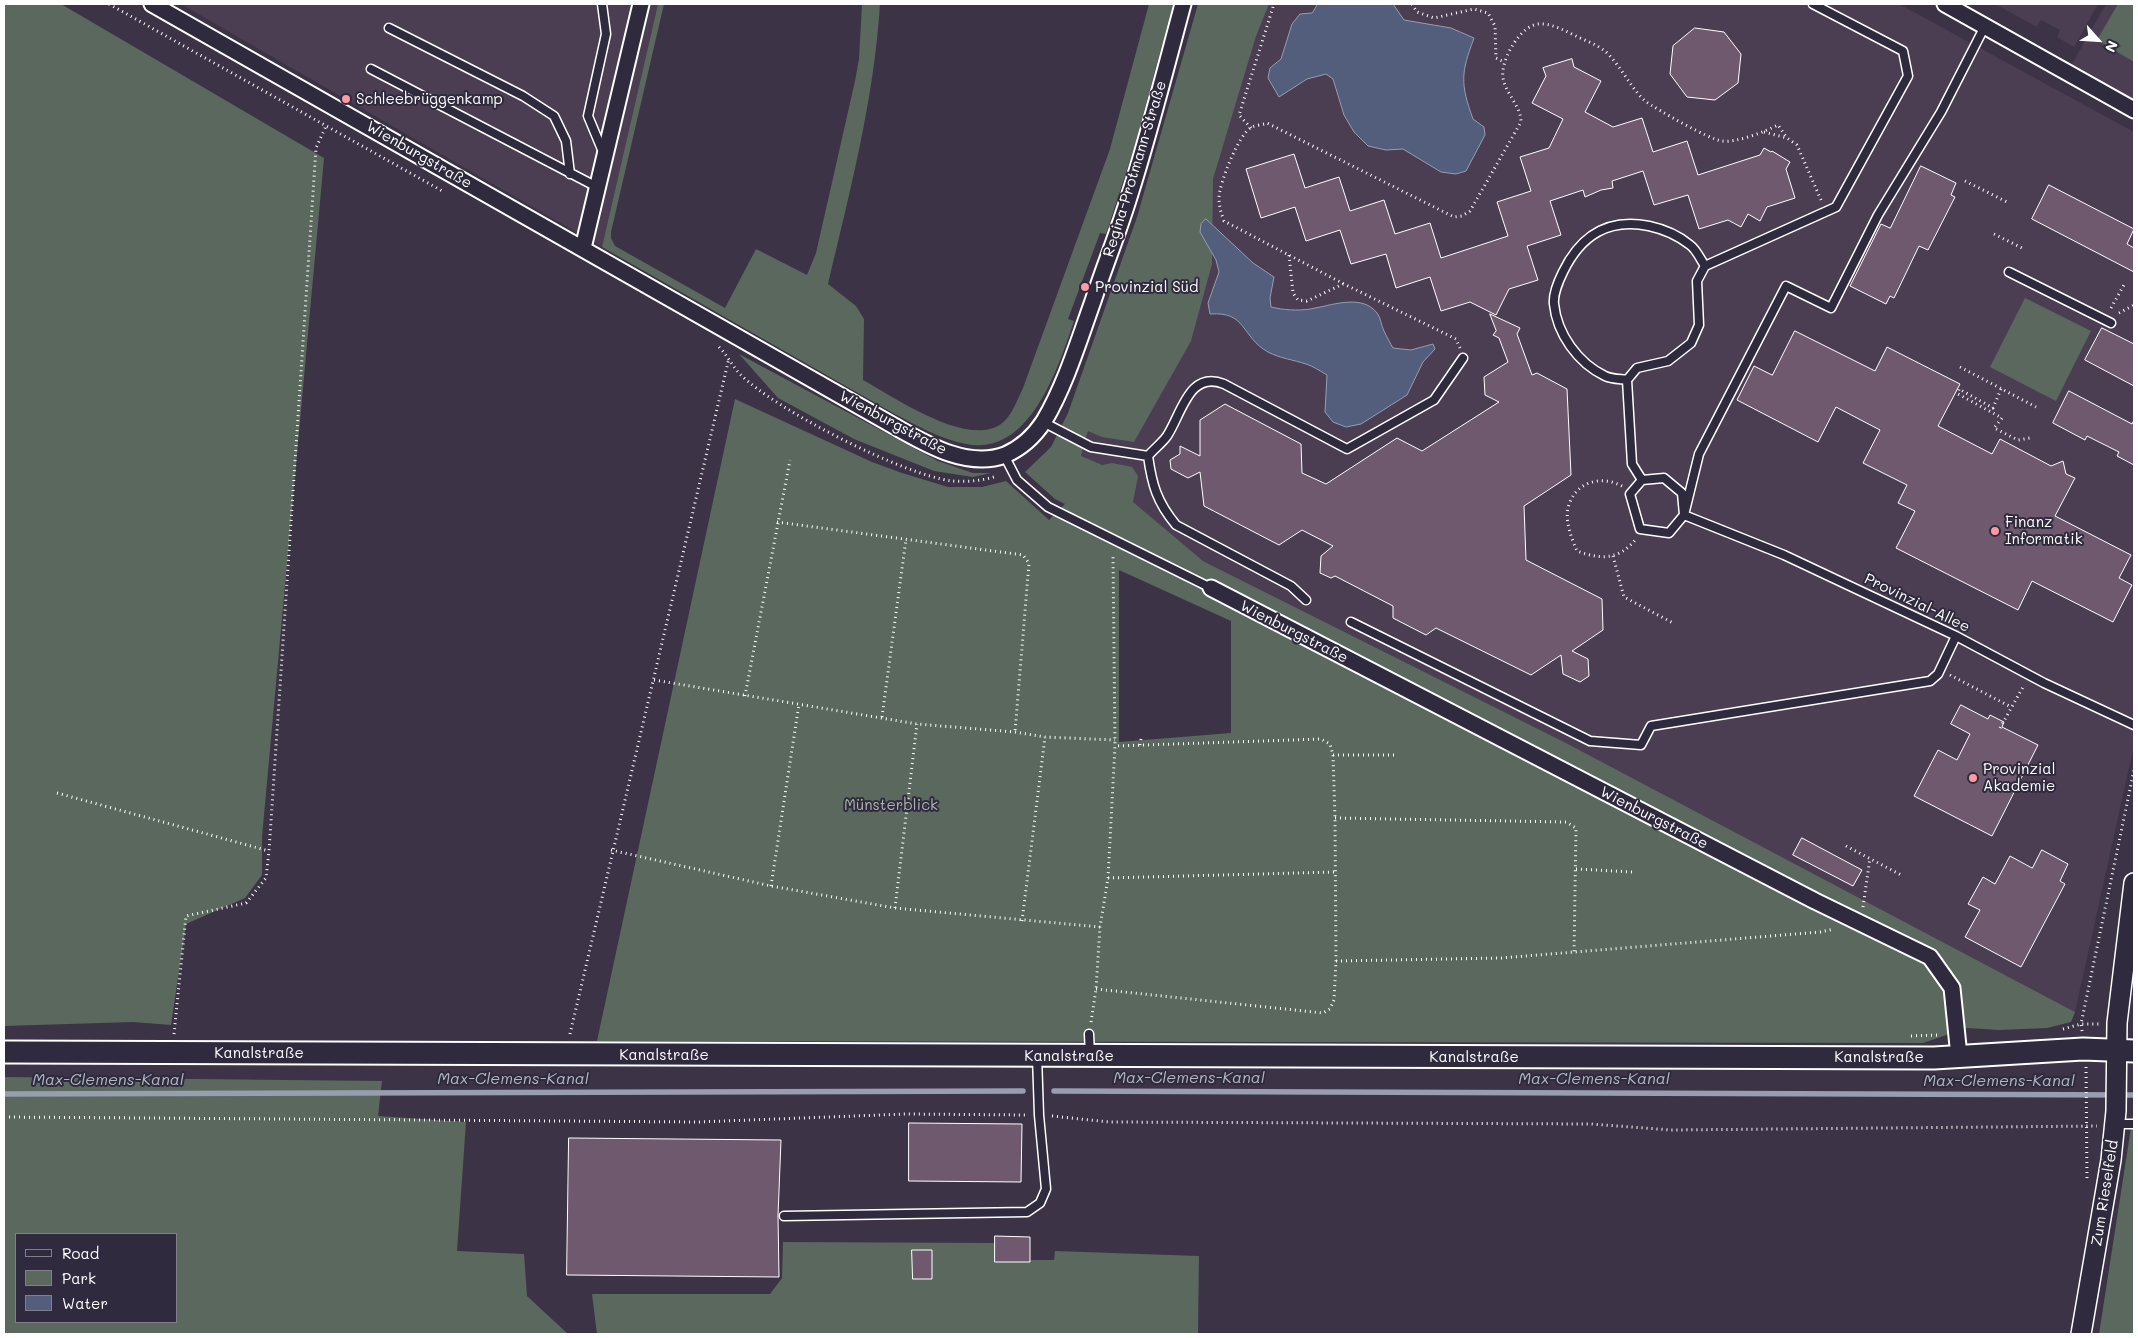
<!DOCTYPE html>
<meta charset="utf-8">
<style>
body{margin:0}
#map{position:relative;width:2138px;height:1338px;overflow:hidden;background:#3c3347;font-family:Mali,sans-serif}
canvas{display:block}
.frame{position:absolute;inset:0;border:5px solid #fff;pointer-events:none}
.legend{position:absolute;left:15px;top:1233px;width:162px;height:90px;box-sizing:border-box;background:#2f2a3d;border:1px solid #827f8b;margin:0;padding:6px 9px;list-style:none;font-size:15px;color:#fff}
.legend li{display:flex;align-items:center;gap:10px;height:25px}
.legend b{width:25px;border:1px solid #827f8b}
.north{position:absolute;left:2073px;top:15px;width:50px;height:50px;-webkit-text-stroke:4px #2f2a3d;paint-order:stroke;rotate:116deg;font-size:14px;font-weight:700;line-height:20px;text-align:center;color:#fff}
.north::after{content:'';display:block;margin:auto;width:18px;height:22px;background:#fff;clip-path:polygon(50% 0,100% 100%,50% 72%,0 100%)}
</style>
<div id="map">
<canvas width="2138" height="1338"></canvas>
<div class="frame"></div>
<ul class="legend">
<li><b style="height:6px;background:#2f2a3d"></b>Road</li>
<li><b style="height:14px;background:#5a685e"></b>Park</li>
<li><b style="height:14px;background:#525e7b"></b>Water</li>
</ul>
<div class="north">N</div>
</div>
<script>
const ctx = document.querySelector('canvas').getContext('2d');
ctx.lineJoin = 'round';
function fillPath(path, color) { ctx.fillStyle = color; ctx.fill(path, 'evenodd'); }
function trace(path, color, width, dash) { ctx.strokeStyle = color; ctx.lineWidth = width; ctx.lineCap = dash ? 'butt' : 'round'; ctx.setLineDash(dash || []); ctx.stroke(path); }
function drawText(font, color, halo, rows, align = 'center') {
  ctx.font = font + ' Mali,sans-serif'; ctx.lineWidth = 4; ctx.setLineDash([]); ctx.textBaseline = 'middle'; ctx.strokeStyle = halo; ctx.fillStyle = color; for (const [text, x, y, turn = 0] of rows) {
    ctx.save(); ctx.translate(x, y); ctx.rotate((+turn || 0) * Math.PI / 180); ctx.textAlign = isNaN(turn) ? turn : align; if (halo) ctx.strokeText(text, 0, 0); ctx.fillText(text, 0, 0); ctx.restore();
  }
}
const built = new Path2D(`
 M 181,4 L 658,4 L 602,247 Z
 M 1211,4 L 1899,4 L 2134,132 L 2134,745 L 2075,1012 L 1566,743 L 1070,494 Z
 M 1995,4 L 2098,4 L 2074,47 L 2057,37 L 2060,30 L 2041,20 L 2037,27 Z
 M 2106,4 L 2134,4 L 2134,99 L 2072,64 Z`);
const green = new Path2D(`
 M 4,4 L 61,4 L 324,158 L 262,837 L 262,875 L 245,898 L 186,924 L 171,1025 L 133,1022 L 4,1026 Z
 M 658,4 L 664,4 L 611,232 L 611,238 L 615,246 L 725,308 L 756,249 L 807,275 L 816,253 L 855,81 L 859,59 L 862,4 L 880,4 C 874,100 850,191 828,284 L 856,306 L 864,319 L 863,380 C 894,397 967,448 1001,424 C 1012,416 1017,400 1023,388 L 1110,149 L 1149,4 L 1173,4 L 1135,145 L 1106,234 L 1100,233 L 1068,319 L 1074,321 C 1058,368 1030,457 966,444 C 940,439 916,425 893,413 L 602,247 Z
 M 1198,4 L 1269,4 L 1256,36 L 1213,179 L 1212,264 L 1191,341 L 1134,442 L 1102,437 L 1088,431 L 1081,456 L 1102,465 L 1112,463 L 1132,467 L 1138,476 L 1133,502 L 1203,561 L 1566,743 L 2075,1012 L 2071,1022 L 2047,1028 L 1999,1030 L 1967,1028 L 1923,1043 L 597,1041 L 735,399 L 872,462 L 902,473 L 948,487 L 982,487 L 1006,481 L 1049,520 L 1065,504 L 1055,499 L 1025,472 L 1051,447 L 1068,413 L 1137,217 ZM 1119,570 L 1231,621 L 1231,733 L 1119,742 Z
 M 2118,4 L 2134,4 L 2134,62 L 2097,40 Z
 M 2025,298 L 2091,331 L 2056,401 L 1990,367 Z
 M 739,354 L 938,461 L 973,473 L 991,473 L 973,477 L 934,471 L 854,439 L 778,398 Z
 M 4,1077 L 382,1081 L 378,1116 L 466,1122 L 457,1251 L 524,1254 L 527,1296 L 568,1334 L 4,1334 ZM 16,1234 L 176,1234 L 176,1322 L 16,1322 Z
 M 2134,1108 L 2134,1334 L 2099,1334 Z
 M 995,1236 L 1030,1237 L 1030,1260 L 1054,1260 L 1055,1251 L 1199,1256 L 1198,1334 L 597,1334 L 592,1294 L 770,1294 L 782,1278 L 783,1242 L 995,1243 Z`);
const water = new Path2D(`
 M 1318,4 L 1393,4 L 1404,20 L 1451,28 L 1474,38 C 1461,73 1460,83 1473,119 L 1484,127 L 1485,135 L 1466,171 L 1456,174 L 1441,172 L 1403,149 L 1386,150 L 1368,146 L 1354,132 L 1344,115 L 1333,79 L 1326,74 L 1307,79 L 1279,97 L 1268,78 L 1270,68 L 1281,59 L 1292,24 L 1300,14 L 1312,13 Z
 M 1206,219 L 1253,263 L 1274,277 L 1270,298 L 1271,307 C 1284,310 1297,311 1310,309 C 1330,306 1362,293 1377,313 C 1381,318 1381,325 1384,331 C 1387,337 1390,343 1393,348 L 1411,350 L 1433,344 L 1435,349 L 1423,362 L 1407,395 L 1361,424 L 1346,427 L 1333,422 L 1325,412 L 1327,375 C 1320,371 1313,366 1306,364 C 1294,360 1279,358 1268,352 C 1241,337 1247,311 1210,314 L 1208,303 L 1219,272 L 1216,260 L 1200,232 L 1201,224 Z`);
const stream = new Path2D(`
 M 1054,1091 L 2134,1095
 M 4,1094 L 1023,1091`);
const building = new Path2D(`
 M 1695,28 L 1724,32 L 1741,54 L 1738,83 L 1715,100 L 1687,97 L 1670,74 L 1673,46 Z
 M 1572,59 L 1574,67 L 1601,81 L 1585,112 L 1613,127 L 1642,118 L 1653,152 L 1687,141 L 1698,175 L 1760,155 L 1764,148 L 1771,152 L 1772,151 L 1790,162 L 1786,169 L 1795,198 L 1767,207 L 1760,221 L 1748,214 L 1741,227 L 1728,220 L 1699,229 L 1688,195 L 1654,205 L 1643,171 L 1612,181 L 1613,188 L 1601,190 L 1585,197 L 1583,190 L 1550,201 L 1561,235 L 1527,246 L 1538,280 L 1509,289 L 1496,315 L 1470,302 L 1441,311 L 1430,277 L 1396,288 L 1386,254 L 1351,264 L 1340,230 L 1306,241 L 1295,207 L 1261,218 L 1246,169 L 1294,154 L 1305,188 L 1339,177 L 1350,211 L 1384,200 L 1395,234 L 1430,223 L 1441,258 L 1508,236 L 1497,202 L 1531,191 L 1520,157 L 1549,148 L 1563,119 L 1532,103 L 1546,76 L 1543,68 Z
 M 1921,166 L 1956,183 L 1951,195 L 1955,197 L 1928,250 L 1919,246 L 1894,298 L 1890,296 L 1886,304 L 1850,286 L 1881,224 L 1890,228 Z
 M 2049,185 L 2134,229 L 2127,244 L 2134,248 L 2134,272 L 2032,219 Z
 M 1490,314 L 1520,328 L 1517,334 L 1532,375 L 1537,373 L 1567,389 L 1571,475 L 1524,506 L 1526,560 L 1602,599 L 1603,630 L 1572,651 L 1588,659 L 1589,676 L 1580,682 L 1563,674 L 1561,655 L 1531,675 L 1436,628 L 1426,635 L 1393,618 L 1393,606 L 1335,576 L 1331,578 L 1320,573 L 1321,556 L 1333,546 L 1302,530 L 1279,545 L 1204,506 L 1200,472 L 1188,478 L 1171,469 L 1170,460 L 1180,454 L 1180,446 L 1200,456 L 1200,420 L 1225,404 L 1301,444 L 1302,473 L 1326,484 L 1397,438 L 1422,451 L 1499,402 L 1485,395 L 1484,377 L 1508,362 L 1499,338 L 1493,335 L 1496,331 Z
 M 2102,328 L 2134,344 L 2134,386 L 2085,360 Z
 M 1795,331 L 1875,371 L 1887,347 L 1960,384 L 1938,426 L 1992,454 L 2000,439 L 2051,466 L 2063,461 L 2066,474 L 2075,478 L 2055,516 L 2131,555 L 2119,578 L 2132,585 L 2113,622 L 2032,581 L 2018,610 L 1896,548 L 1915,511 L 1898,503 L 1907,485 L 1863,463 L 1880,430 L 1836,407 L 1818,442 L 1737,400 L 1754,366 L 1772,375 Z
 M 2069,391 L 2132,424 L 2134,420 L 2134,465 L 2117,456 L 2119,452 L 2087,436 L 2085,440 L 2053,423 Z
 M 1961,705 L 1988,719 L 1990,715 L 2004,722 L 2002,727 L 2038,745 L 1992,836 L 1914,796 L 1938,750 L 1957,760 L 1970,734 L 1951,724 Z
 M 1802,838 L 1862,870 L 1853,886 L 1793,855 Z
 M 2042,850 L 2068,864 L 2060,881 L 2065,884 L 2021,967 L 1965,937 L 1980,910 L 1968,904 L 1983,877 L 1995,884 L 2010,856 L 2032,868 Z
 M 909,1123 L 1022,1124 L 1021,1182 L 909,1181 Z
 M 569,1138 L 781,1140 L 778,1216 L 779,1277 L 567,1275 Z
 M 995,1236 L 1030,1237 L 1030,1262 L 995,1262 Z
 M 912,1250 L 932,1250 L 932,1279 L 913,1279 Z`);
const path = new Path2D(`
 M 109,4 L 444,192
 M 1412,4 L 1417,12 L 1434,18 L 1474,9 L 1488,13 L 1495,26 L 1496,58 L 1504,62
 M 1251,128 L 1239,115 L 1274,4
 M 1764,132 L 1787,138 L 1797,145 L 1821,200
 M 1965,181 L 2009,203
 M 1994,234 L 2022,248
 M 1289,255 L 1293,293 L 1298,300 L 1307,301 L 1343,284
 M 2111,308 L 2125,283
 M 2119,313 L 2134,305
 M 719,347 C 728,356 732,366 740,374 C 774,409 903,475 952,481 C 967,482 982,481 997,476
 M 1460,348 L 1456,339 L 1344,284 L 1224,221 C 1221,213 1219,206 1219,198 C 1219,184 1239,133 1252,127 C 1256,125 1262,125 1267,123 L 1454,217 L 1462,216 L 1470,211 L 1521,122 C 1521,103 1500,90 1503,70 C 1505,54 1521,26 1538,24 C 1552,23 1565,31 1578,37 C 1589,42 1601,46 1610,56 C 1623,70 1631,88 1645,101 C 1658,110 1708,139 1722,141 C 1736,143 1764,132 1778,125 L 1787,138
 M 1960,367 L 2036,407
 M 2001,389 L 1993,408 L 1959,389 L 1958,394 L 2002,418 L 1994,428 L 2018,440 L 2030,438
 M 1622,486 C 1603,476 1579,480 1570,502 C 1563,517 1571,537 1577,551 C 1601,560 1619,560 1636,539
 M 777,522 L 1023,555 L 1029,563 L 1015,732
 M 1613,556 L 1624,597 L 1673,623
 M 1950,675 L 2011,707
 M 654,680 L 917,724 L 1015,732 L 1045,737 L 1115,740
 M 745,696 L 790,460
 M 882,717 L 906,539
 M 2000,728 L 2023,687
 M 1140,745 L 1141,739
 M 1333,755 L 1396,755
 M 57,793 L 269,851
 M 1335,818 L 1566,822 L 1576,828 L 1574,953
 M 1846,846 L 1903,876
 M 611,850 L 771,886 L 895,908 L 1100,927
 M 1576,869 L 1633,872
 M 1108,878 L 1335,872
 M 771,886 L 799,704
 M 1863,907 L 1870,858
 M 895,908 L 917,724
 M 1022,921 L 1045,737
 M 1336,961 L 1501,958 L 1820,932 L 1834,929
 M 1096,989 L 1323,1013 L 1330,1009 L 1334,1000 L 1336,961 L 1335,818 L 1333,755 L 1330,744 L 1321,739 L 1115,746
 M 1091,1022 L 1096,989 L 1100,927 L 1108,878 L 1115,746 L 1113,554
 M 2063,1029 L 2081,1024 L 2099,1024
 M 2082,1031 L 2081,1024 L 2134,770
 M 174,1034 L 186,916 L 246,903 L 266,878 L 269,851 L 316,148 L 326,126
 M 570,1034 L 729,358
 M 1911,1036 L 1940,1035
 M 2086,1067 L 2087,1181
 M 1052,1116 L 1109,1122 L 1591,1124 L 1671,1130 L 2097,1126
 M 4,1117 L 698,1122 L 906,1114 L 1028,1115`);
const service = new Path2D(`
 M 602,4 L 606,34 L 588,116 L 603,152
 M 389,28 L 523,96 L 554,116 L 566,141 L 570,174
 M 371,69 L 597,187
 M 1705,266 C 1701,260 1696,249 1690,245 C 1679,236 1663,229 1649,226 C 1608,218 1581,235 1563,272 C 1559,280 1553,295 1554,304 C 1557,334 1578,363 1605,376 C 1611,379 1620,379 1627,380 L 1637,368 L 1668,361 L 1691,343 L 1699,325 L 1697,281 L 1705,266 L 1836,207 L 1908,76 L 1903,51 L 1813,4
 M 2009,272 L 2111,323
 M 1627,380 L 1632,464 L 1642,480
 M 1043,422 L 1091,447 L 1148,456
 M 1004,455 L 1017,480 L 1048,507 L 1211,588
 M 1684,515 L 1682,493 L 1664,478 L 1642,480 L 1630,494 L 1640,529 L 1669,533 L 1684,515 L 1699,454 L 1786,286 L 1831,308 L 1878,215 L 1941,112 L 1985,26
 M 1684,515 L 1784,555 L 1956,636 L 2044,683 L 2134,725
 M 1306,600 L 1291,586 L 1176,525 C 1157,502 1152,485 1148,456 C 1154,449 1162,443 1167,436 C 1182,413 1189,370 1224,384 L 1347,449 L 1434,400 L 1463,358
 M 1351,622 L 1590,741 L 1641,745 L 1651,726 L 1930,681 L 1938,674 L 1956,636
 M 1089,1034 L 1090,1055
 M 2115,1124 L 2134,1124
 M 784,1216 L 1027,1212 L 1040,1203 L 1046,1189 L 1039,1115 L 1037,1056`);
const minor = new Path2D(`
 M 152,4 L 894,426 C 926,444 967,469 1005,455 C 1021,448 1035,435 1044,421 C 1065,386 1079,340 1093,301 C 1105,265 1119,230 1130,194 C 1150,131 1166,67 1183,4
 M 1945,4 L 2134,110
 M 583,248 L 641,4
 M 1211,588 L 1815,901 L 1930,957 L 1952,988 L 1959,1056`);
const tertiary = new Path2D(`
 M 2081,1334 L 2111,1160 L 2116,1111 L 2117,1023 L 2134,883`);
const secondary = new Path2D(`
 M 4,1052 L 1934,1058 L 2083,1049 L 2134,1051`);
const markers = [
 [346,99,5,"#ff9aa2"],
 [1085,287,5,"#ff9aa2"],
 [1995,531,5,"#ff9aa2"],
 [1973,778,5,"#ff9aa2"]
];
const poiNames = [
 ["Schleebrüggenkamp",356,99],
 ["Provinzial Süd",1095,287],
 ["Finanz",2005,522],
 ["Informatik",2005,539],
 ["Provinzial",1983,769],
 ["Akademie",1983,786]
];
const streetNames = [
 ["Wienburgstraße",419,155,30],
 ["Regina-Protmann-Straße",1135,169,-73],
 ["Wienburgstraße",893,423,28],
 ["Provinzial-Allee",1917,603,26],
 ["Wienburgstraße",1294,632,27],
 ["Wienburgstraße",1654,818,27],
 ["Kanalstraße",259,1053],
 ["Kanalstraße",664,1055],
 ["Kanalstraße",1069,1056],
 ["Kanalstraße",1474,1057],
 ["Kanalstraße",1879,1057],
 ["Zum Rieselfeld",2105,1193,-81]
];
const parkNames = [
 ["Münsterblick",891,805]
];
const waterNames = [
 ["Max-Clemens-Kanal",1189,1078],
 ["Max-Clemens-Kanal",513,1079],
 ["Max-Clemens-Kanal",1594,1079],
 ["Max-Clemens-Kanal",108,1080],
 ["Max-Clemens-Kanal",1999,1081]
];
fillPath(built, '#4b3e53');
fillPath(green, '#5a685e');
fillPath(water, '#525e7b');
trace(water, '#979eb0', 1);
trace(stream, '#979eb0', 5.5);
fillPath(building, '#6f596f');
trace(building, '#fff', 1);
trace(service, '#fff', 11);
trace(minor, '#fff', 19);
trace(tertiary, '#fff', 22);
trace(secondary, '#fff', 25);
trace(path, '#fff', 3, [1, 4]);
trace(service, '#2f2a3d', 8);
trace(minor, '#2f2a3d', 15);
trace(tertiary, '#2f2a3d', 19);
trace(secondary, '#2f2a3d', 21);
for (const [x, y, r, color] of markers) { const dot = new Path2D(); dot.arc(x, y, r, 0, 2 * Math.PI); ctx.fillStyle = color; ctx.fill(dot); trace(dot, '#2f2a3d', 2); }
drawText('15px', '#fff', '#2f2a3d', poiNames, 'left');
drawText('15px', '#fff', '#2f2a3d', streetNames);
drawText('15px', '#acb4ae', '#2f2a3d', parkNames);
drawText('italic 16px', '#b1b7c4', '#2f2a3d', waterNames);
</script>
